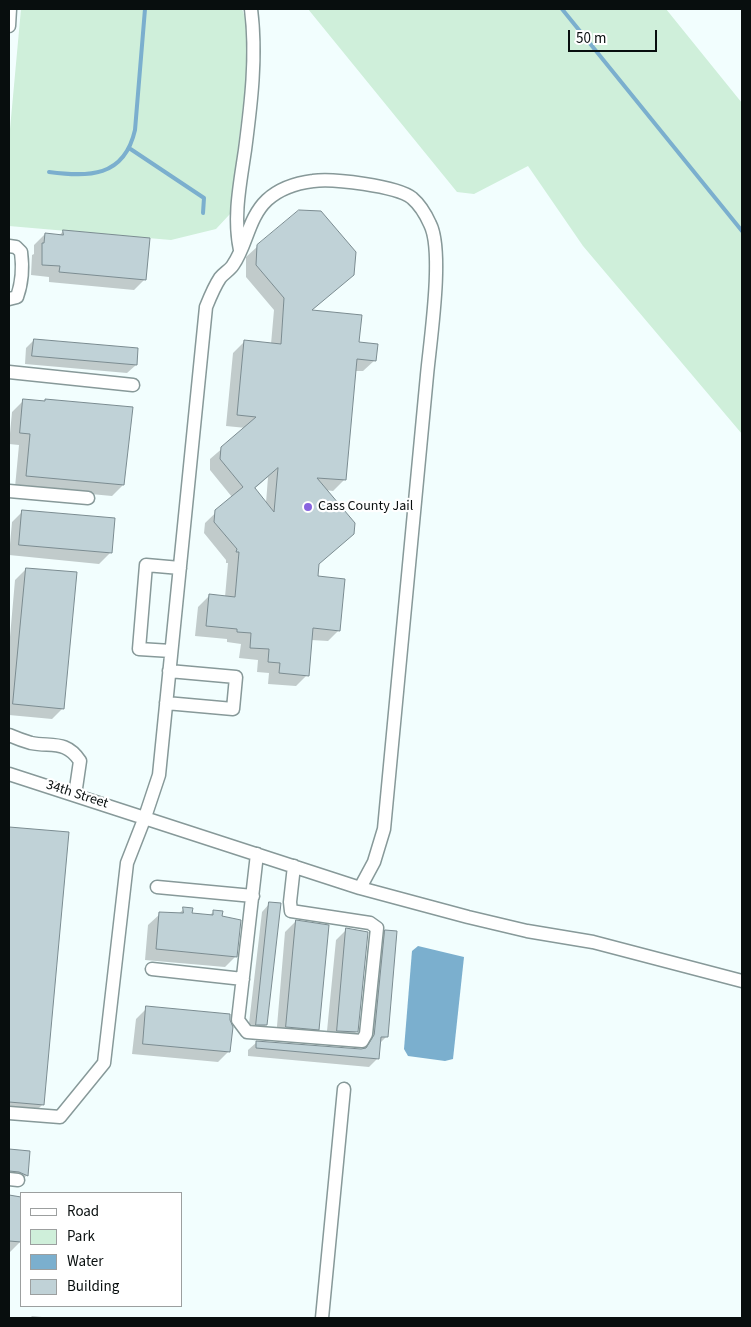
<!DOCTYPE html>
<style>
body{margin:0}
#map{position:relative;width:751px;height:1327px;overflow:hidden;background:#f2fefe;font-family:"Source Sans 3",sans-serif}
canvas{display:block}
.frame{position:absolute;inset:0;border:10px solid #080e0e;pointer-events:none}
.legend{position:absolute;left:20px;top:1192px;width:162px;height:115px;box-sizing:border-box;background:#fff;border:1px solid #9c9f9f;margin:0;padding:6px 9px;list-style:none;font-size:15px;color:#080e0e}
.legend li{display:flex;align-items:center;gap:10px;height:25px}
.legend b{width:25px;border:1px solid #9c9f9f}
.scale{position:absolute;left:568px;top:30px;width:89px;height:22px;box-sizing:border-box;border:2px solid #080e0e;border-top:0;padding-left:6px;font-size:15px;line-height:18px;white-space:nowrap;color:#080e0e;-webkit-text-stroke:4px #fff;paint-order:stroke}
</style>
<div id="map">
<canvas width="751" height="1327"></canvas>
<div class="frame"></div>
<ul class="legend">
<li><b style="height:6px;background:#fff"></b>Road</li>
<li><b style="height:14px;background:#cfefda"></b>Park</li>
<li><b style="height:14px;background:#7bafce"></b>Water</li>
<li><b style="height:14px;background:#c0d2d7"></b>Building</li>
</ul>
<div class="scale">50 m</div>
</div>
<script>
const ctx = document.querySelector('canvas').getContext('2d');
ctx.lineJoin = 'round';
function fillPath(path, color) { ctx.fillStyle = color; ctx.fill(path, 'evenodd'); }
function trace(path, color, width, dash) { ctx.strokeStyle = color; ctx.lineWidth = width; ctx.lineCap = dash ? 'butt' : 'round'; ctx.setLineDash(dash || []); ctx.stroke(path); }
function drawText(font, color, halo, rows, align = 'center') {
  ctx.font = font + ' "Source Sans 3",sans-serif'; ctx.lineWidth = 4.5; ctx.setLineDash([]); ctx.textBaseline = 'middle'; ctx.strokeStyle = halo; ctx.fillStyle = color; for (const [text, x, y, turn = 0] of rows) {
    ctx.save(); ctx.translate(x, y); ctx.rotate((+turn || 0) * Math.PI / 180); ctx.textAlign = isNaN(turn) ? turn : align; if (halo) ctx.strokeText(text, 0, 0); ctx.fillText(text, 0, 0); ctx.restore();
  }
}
const green = new Path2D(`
 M 21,9 L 242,9 L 246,20 L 247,72 L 230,214 L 216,229 L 171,240 L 9,226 L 9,140 Z
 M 308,9 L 666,9 L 742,103 L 742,434 L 583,246 L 528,166 L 474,194 L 457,192 Z`);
const water = new Path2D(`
 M 418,946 L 464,957 L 453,1059 L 445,1061 L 408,1056 L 404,1049 L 412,951 Z`);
const shadow = new Path2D(`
 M 63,231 L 145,279 L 134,290 L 49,282 L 49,277 L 31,275 L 32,255 L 34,254 L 34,245 L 45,234 L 59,236 Z
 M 258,246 L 341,285 L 311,311 L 358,343 L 375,360 L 363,371 L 354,371 L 344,480 L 333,491 L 325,490 L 316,578 L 339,630 L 328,641 L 311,640 L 307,675 L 296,686 L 268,684 L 269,673 L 257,672 L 258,660 L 239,658 L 241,644 L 227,642 L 227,639 L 195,636 L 198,607 L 209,596 L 225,597 L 228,563 L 226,563 L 226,560 L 204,533 L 205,523 L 232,497 L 210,470 L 210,459 L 246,428 L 226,426 L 233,353 L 244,342 L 271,344 L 274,310 L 246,277 L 246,257 ZM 268,477 L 266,503 L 254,489 Z
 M 34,340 L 136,365 L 127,373 L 25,364 L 26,348 Z
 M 23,401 L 123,485 L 112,496 L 15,487 L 19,445 L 9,444 L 12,412 Z
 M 23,511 L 110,553 L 99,564 L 9,555 L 12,522 Z
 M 26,569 L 63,708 L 52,719 L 9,715 L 9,648 L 15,580 Z
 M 9,828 L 68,833 L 43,1104 L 32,1115 L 9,1113 Z
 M 270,903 L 266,1025 L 258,1033 L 248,1032 L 262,912 Z
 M 184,909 L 191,914 L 209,916 L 214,911 L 221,917 L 236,956 L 225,967 L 145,960 L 148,925 L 160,914 L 178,914 Z
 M 296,921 L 318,1029 L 307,1040 L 276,1038 L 285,932 Z
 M 347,929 L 357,1031 L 346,1042 L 326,1041 L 336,940 Z
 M 385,932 L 386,1037 L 379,1044 L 377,1059 L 369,1067 L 248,1056 L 248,1050 L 257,1042 L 363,1050 L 366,1044 L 377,940 Z
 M 147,1008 L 229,1020 L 229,1051 L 218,1062 L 132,1054 L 136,1019 Z
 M 9,1151 L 29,1153 L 26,1176 L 18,1184 L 9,1180 Z
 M 9,1197 L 21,1198 L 20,1242 L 9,1253 Z
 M 32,1316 L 52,1318 L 30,1318 Z`);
const stream = new Path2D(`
 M 562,9 L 742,231
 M 129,148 L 204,198 L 203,213
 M 49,172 C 88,177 124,178 135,130 L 145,9`);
const building = new Path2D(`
 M 299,210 L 321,211 L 356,252 L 354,275 L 312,310 L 362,315 L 359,342 L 378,344 L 376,361 L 357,359 L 346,480 L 317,478 L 355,523 L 354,534 L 319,564 L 318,576 L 345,579 L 340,631 L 313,628 L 309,676 L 279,673 L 280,663 L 268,662 L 269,649 L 250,648 L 251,633 L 237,632 L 237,629 L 206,626 L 209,594 L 235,597 L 239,552 L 236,552 L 237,549 L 214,522 L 215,510 L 243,487 L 220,459 L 221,447 L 256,417 L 237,415 L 244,340 L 281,344 L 284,298 L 256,265 L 257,245 ZM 278,468 L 274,512 L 255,488 Z
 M 63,230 L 150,238 L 146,280 L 59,272 L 60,266 L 42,265 L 42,243 L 44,243 L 45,233 L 63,235 Z
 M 34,339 L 138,348 L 137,365 L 32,356 Z
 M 23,399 L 45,401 L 45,399 L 133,407 L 124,485 L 26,476 L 30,434 L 20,433 Z
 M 22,510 L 115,518 L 112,553 L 19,545 Z
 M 26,568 L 77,572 L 64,709 L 13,704 Z
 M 9,827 L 69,832 L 44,1105 L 9,1102 Z
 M 269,902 L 281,903 L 267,1025 L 256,1025 Z
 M 183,907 L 193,908 L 192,913 L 213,915 L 213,910 L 223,911 L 222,916 L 241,920 L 237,957 L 156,949 L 159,912 L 183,913 Z
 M 296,920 L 329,925 L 319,1030 L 286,1027 Z
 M 346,928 L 368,932 L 358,1032 L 337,1031 Z
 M 385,930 L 397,931 L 388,1037 L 381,1037 L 379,1059 L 256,1048 L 256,1041 L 361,1049 L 366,1048 L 374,1035 Z
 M 146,1006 L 230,1014 L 230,1020 L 233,1027 L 230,1052 L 143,1044 Z
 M 9,1149 L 30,1151 L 28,1176 L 19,1172 L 9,1171 Z
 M 9,1195 L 21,1197 L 21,1242 L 9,1241 Z`);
const minor = new Path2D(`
 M 9,26 L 10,9
 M 9,246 L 16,247 L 21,252 C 23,267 22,283 17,297 L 9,299
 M 240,250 C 233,217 240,184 245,150 C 251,104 257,56 251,9
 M 9,372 L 133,385
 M 9,491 L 88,498
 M 171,651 L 139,649 L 146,565 L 180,568
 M 166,703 L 233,709 L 236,677 L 169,671
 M 9,735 C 16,738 24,741 31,743 C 52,747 66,740 80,761 L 75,795
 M 9,774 L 360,888 L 468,917 L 527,931 L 593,942 L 742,981
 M 257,854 L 238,1020 L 247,1032 L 362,1041 L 366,1034 L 377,928 L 370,923 L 291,911 L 290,902 L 294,866
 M 157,887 L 253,896
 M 152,969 L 243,979
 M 9,1113 L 60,1117 L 104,1063 L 127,863 L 145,817 L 159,775 L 206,307 C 210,297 214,287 220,278 C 224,273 230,270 233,265 C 247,245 248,218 267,200 C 279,189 297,183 313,181 C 332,178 397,186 412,198 C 419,204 426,215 430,224 C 444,251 430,342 427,375 C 414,526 399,677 384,829 L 374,862 L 360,888
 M 9,1179 L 18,1180
 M 322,1318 L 344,1089`);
const markers = [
 [308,507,5,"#8864df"]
];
const poiNames = [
 ["Cass County Jail",318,507]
];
const streetNames = [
 ["34th Street",77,795,18]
];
fillPath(green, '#cfefda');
fillPath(water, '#7bafce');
fillPath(shadow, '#0003');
trace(stream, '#7bafce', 4);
fillPath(building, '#c0d2d7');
trace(building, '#7b8c91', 1);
trace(minor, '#879999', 15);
trace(minor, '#fff', 12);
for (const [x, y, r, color] of markers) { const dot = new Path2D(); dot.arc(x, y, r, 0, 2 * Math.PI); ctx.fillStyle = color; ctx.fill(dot); trace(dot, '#fff', 2); }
drawText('14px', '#080e0e', '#fff', poiNames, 'left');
drawText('14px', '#080e0e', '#fff', streetNames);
</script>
